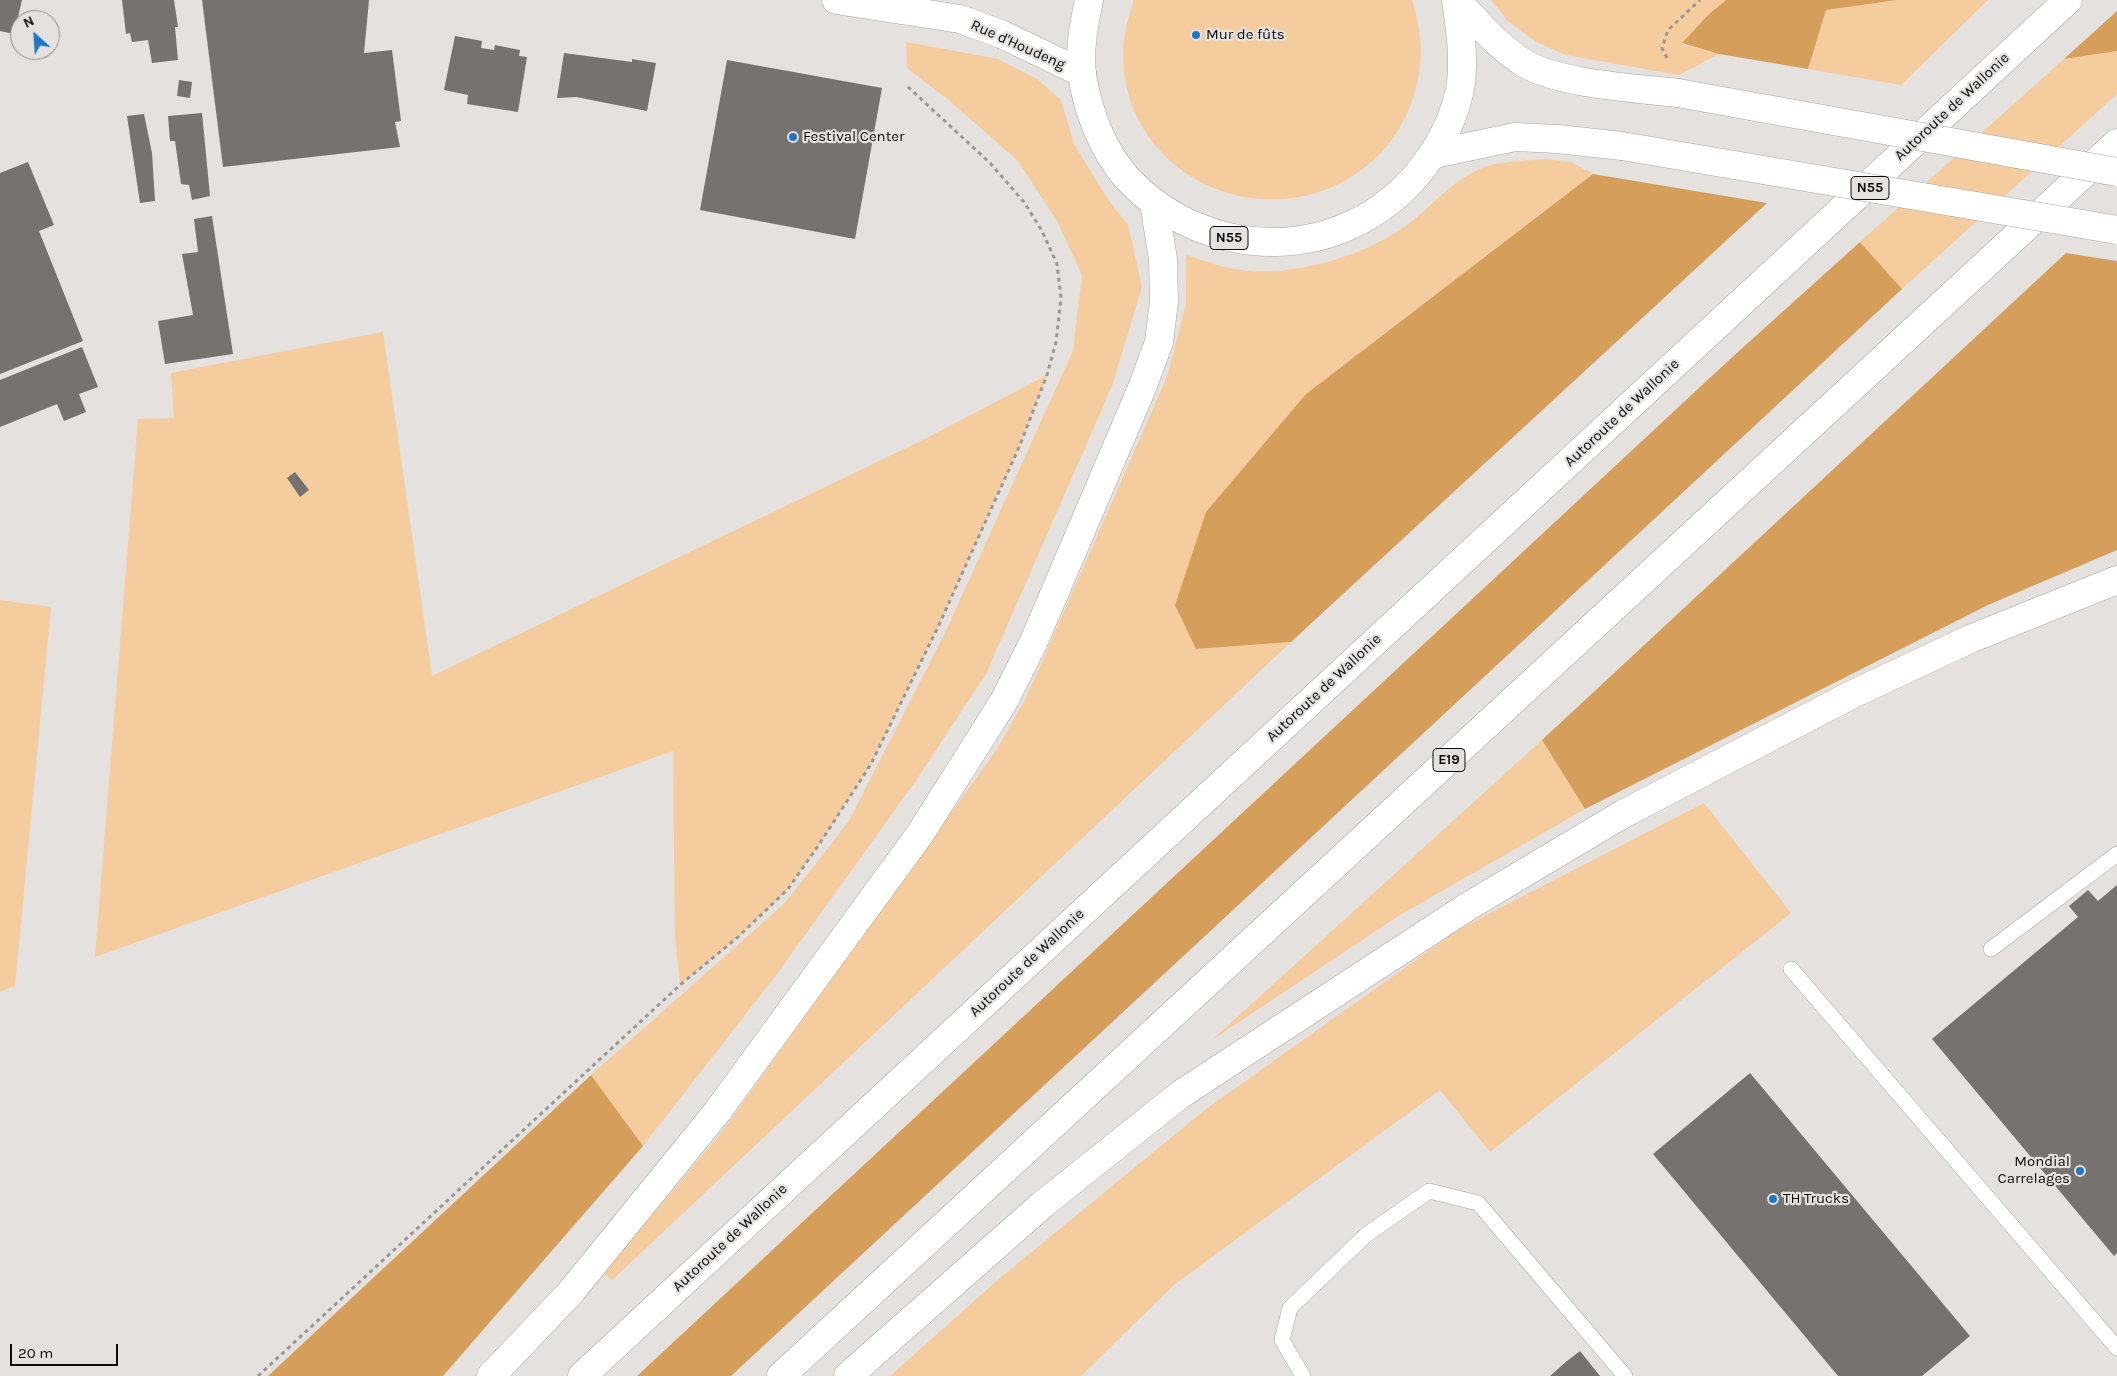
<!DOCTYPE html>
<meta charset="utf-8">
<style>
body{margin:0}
#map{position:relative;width:2117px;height:1376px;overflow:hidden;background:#e4e1de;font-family:Karla,sans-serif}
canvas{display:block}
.north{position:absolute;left:10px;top:10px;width:50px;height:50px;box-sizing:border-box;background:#e4e1de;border:1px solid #8e8c8a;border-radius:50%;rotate:334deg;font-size:14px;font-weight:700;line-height:20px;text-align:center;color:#0d0c0b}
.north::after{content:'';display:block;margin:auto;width:18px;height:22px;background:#2077c4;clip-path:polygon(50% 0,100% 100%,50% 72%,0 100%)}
.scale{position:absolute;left:10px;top:1344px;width:108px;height:22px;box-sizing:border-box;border:2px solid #0d0c0b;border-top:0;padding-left:6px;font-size:15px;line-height:18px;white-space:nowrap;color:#0d0c0b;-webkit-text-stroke:4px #e4e1de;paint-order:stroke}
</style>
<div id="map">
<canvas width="2117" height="1376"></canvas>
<div class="north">N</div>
<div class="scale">20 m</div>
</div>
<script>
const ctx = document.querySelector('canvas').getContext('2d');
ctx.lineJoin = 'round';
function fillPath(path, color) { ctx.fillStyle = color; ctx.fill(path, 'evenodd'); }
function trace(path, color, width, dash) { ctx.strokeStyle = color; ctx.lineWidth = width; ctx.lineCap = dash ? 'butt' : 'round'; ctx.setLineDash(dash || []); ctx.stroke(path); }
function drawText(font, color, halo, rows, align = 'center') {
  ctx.font = font + ' Karla,sans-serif'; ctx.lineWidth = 4.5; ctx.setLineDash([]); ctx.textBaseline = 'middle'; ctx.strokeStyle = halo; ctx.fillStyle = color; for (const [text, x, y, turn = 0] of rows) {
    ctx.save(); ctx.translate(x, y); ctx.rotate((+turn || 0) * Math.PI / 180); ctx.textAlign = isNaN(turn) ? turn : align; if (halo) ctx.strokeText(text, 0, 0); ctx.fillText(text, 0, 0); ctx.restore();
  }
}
const green = new Path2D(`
 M 1134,0 L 1412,0 C 1424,36 1424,76 1408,111 C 1396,140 1374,164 1346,180 C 1249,234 1125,170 1123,56 C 1123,36 1128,18 1134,0 Z
 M 1491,0 L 1726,0 L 1709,14 L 1682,44 L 1719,54 L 1679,75 L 1566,55 L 1536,42 L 1508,21 Z
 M 1897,0 L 1988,0 L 1901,85 L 1808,69 L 1826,10 Z
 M 906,42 L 998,59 L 1037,79 L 1061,100 L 1074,144 L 1107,198 L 1128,225 L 1142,287 L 1112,386 L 986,674 L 915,782 L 777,974 L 643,1146 L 591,1075 L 785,903 L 849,821 L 945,633 L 1073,351 L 1082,275 L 1057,221 L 1018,161 L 951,102 L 907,68 Z
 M 2117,51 L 2117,94 L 1902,289 L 1860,242 L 2064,59 Z
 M 1544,159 L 1571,162 L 1593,174 L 1306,394 L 1196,649 L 1291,642 L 612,1280 L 604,1273 L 721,1133 L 997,749 L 1026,698 L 1167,377 L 1186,304 L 1186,255 C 1207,262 1227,269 1249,271 C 1300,275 1366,255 1407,225 C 1435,204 1456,175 1491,165 C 1507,161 1527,161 1544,159 Z
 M 383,332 L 432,676 L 925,439 L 1047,375 L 1020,445 L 938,627 L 871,764 L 818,846 L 788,889 L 738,937 L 680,985 L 675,935 L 673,751 L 95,957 L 138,419 L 174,418 L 171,373 Z
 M 0,600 L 51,607 L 15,986 L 0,992 Z
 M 1542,740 L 1585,809 L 1400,915 L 1212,1040 Z
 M 1704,803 L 1791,913 L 1490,1152 L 1440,1090 L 1175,1284 L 1081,1376 L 890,1376 L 1000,1278 L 1206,1109 L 1461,928 Z`);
const forest = new Path2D(`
 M 1726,0 L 1897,0 L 1826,10 L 1808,69 L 1719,54 L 1682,43 L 1709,14 Z
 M 2117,11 L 2117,51 L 2064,59 Z
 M 1593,174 L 1767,203 L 1291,642 L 1196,649 L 1175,605 L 1206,512 L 1306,394 Z
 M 1860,242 L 1902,289 L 731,1376 L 637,1376 L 1728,361 Z
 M 2066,253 L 2117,261 L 2117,550 L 1988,605 L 1585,809 L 1542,740 Z
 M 591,1075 L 643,1146 L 443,1376 L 268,1376 Z`);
const building = new Path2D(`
 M 0,0 L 22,0 L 14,34 L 0,31 Z
 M 122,0 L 174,0 L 178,27 L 175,27 L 178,60 L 152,63 L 148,40 L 132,42 L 130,33 L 126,34 Z
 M 202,0 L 369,0 L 364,53 L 392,50 L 401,121 L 395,122 L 400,147 L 223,167 Z
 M 455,36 L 482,41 L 481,48 L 494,50 L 495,45 L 520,50 L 519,56 L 527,57 L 518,112 L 467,104 L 468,95 L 444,90 Z
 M 564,53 L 632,62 L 632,59 L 656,63 L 647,111 L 576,97 L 557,98 Z
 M 727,60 L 882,88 L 855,239 L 700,210 Z
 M 179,80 L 192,82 L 190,98 L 177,96 Z
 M 202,113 L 210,196 L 192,200 L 189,185 L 181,184 L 175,141 L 170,141 L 168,116 Z
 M 144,114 L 152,153 L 155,201 L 140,203 L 127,116 Z
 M 28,162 L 54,225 L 39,231 L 83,341 L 0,374 L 0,173 Z
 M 212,216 L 233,354 L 165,364 L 158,321 L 193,315 L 182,254 L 198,252 L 194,219 Z
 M 82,347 L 98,387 L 79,394 L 86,412 L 64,421 L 57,404 L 0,427 L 0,380 Z
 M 295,472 L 309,490 L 300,497 L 287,478 Z
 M 2117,885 L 2117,1253 L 2114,1256 L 1932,1039 L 2078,917 L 2069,906 L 2088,890 L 2098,901 Z
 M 1750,1073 L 1970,1336 L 1922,1376 L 1838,1376 L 1653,1154 Z
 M 1580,1351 L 1600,1376 L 1550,1376 L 1567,1361 Z`);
const path = new Path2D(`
 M 1667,58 L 1662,48 L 1668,30 L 1700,0
 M 258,1376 L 680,985 L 738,937 L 788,889 L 818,846 L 871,764 L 938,627 L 1020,445 L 1047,375 L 1056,342 L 1061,298 L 1057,264 L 1042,231 L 1024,202 L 990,163 L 907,86`);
const lane = new Path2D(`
 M 1991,949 L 2117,854
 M 1791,969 L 2117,1348
 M 1303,1376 L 1282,1340 L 1290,1308 L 1366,1235 L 1429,1191 L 1478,1203 L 1625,1376`);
const primary = new Path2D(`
 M 836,0 L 960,19 L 1001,34 L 1082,73`);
const highway = new Path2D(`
 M 1089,0 C 1084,24 1079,50 1082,75 C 1088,111 1102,150 1127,178 C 1208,265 1345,264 1420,171 C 1440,146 1456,115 1461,83 C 1464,54 1460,28 1456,0
 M 1456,0 C 1478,22 1498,47 1524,63 C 1559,84 1635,88 1678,93
 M 1434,154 L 1515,137 L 1558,139 L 1622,146
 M 491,1376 L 570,1293 L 717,1112 L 920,834 L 1004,701 L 1034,641 L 1142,388 L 1159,342 L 1164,302 L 1163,259 L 1154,203
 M 582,1376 L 2068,0
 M 781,1376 L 2117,143
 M 848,1376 L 1042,1205 L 1181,1094 L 1467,907 L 1623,814 L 1851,695 L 1970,639 L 2117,580`);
const highwayBridge = new Path2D(`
 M 1678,93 L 2117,172
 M 1622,146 L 2117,230`);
const markers = [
 [1196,35,5,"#2077c4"],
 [793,137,5,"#2077c4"],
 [2080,1171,5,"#2077c4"],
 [1773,1199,5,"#2077c4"]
];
const shields = [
 [1870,188,38],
 [1229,238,38],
 [1449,760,32]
];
const shieldNames = [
 ["N55",1870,188],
 ["N55",1229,238],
 ["E19",1449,760]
];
const poiNames = [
 ["Mur de fûts",1206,35],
 ["Festival Center",803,137],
 ["Mondial",2070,1162,"right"],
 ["Carrelages",2070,1179,"right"],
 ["TH Trucks",1783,1199]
];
const streetNames = [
 ["Rue d'Houdeng",1018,45,24],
 ["Autoroute de Wallonie",1952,107,-43],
 ["Autoroute de Wallonie",1622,413,-43],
 ["Autoroute de Wallonie",1324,688,-43],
 ["Autoroute de Wallonie",1027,963,-43],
 ["Autoroute de Wallonie",730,1238,-43]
];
fillPath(green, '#f5cc9e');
fillPath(forest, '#d59f5b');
fillPath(building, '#75726f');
trace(lane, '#a7a5a2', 16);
trace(primary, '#a7a5a2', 29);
trace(highway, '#a7a5a2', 29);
trace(path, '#9a9896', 3, [4, 4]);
trace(lane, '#fff', 15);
trace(primary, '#fff', 28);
trace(highway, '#fff', 28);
trace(highwayBridge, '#a7a5a2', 29, []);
trace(highwayBridge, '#fff', 28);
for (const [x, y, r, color] of markers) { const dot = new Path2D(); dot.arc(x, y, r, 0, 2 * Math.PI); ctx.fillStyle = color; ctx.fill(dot); trace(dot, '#e4e1de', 2); }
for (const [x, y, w] of shields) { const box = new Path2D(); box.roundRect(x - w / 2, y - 11.5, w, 23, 4); ctx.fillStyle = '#e4e1de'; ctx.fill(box); trace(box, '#0d0c0b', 1); }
drawText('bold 14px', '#0d0c0b', null, shieldNames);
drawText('15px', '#0d0c0b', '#e4e1de', poiNames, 'left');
drawText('15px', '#0d0c0b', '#e4e1de', streetNames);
</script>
